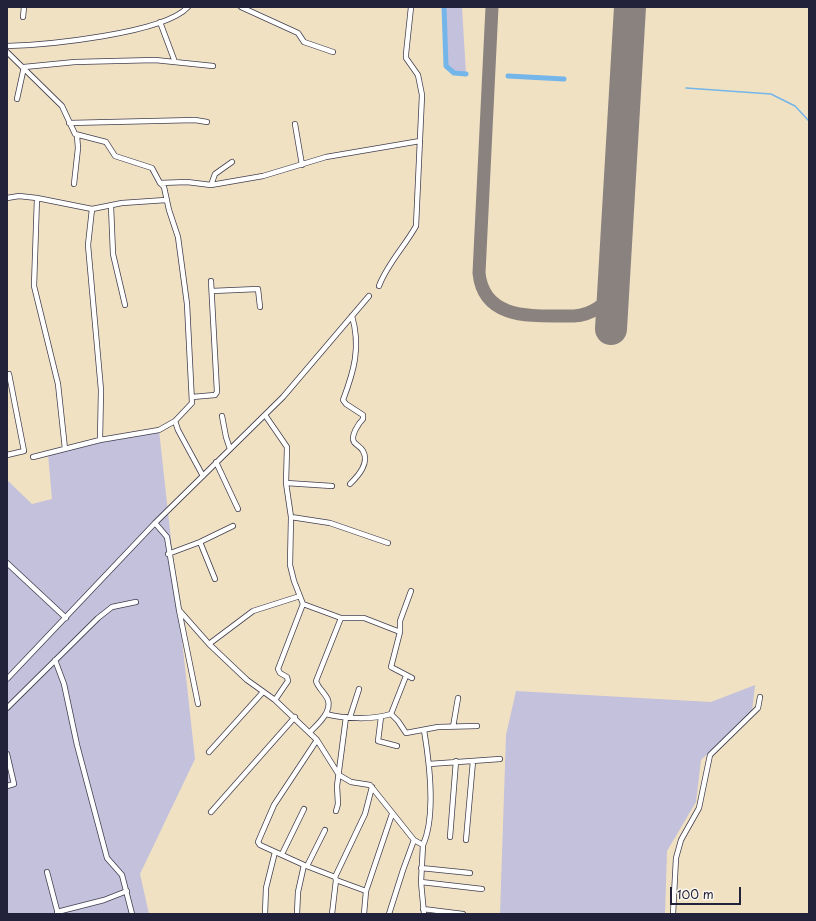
<!DOCTYPE html>
<style>
body{margin:0}
#map{position:relative;width:816px;height:921px;overflow:hidden;background:#f1e1c3;font-family:"Playpen Sans",sans-serif}
canvas{display:block}
.frame{position:absolute;inset:0;border:8px solid #22223b;pointer-events:none}
.scale{position:absolute;left:670px;top:887px;width:71px;height:18px;box-sizing:border-box;border:2px solid #22223b;border-top:0;padding-left:5px;font-size:12px;line-height:14px;white-space:nowrap;color:#22223b;-webkit-text-stroke:3px #fbf7ec;paint-order:stroke}
</style>
<div id="map">
<canvas width="816" height="921"></canvas>
<div class="frame"></div>
<div class="scale">100 m</div>
</div>
<script>
const ctx = document.querySelector('canvas').getContext('2d');
ctx.lineJoin = 'round';
function fillPath(path, color) { ctx.fillStyle = color; ctx.fill(path, 'evenodd'); }
function trace(path, color, width, dash) { ctx.strokeStyle = color; ctx.lineWidth = width; ctx.lineCap = dash ? 'butt' : 'round'; ctx.setLineDash(dash || []); ctx.stroke(path); }
const industrial = new Path2D(`
 M 444,7 L 462,7 L 466,74 L 454,73 L 446,66 Z
 M 159,430 L 195,759 L 140,874 L 149,914 L 7,914 L 7,480 L 32,504 L 52,499 L 48,454 Z
 M 755,685 L 752,712 L 701,760 L 696,802 L 667,851 L 665,914 L 500,914 L 506,735 L 516,691 L 711,702 Z`);
const stream = new Path2D(`
 M 686,88 L 771,94 L 795,106 L 809,121`);
const canal = new Path2D(`
 M 444,7 L 446,66 L 454,73 L 466,74
 M 508,76 L 564,79`);
const taxiway = new Path2D(`
 M 492,7 L 479,273 C 484,323 538,315 574,316 C 591,315 606,305 614,290`);
const runway = new Path2D(`
 M 611,329 L 630,7`);
const minor = new Path2D(`
 M 241,7 L 298,33 L 304,42 L 333,52
 M 23,17 L 24,7
 M 160,22 L 175,62
 M 7,46 C 45,45 163,34 188,7
 M 7,52 L 62,106 L 75,134 L 106,142 L 115,156 L 152,168 L 160,183 L 164,187 L 169,210 L 178,237 L 187,304 L 192,403 L 175,421 L 159,430 L 100,440 L 33,457
 M 17,99 L 24,67 L 75,62 L 155,60 L 213,66
 M 69,123 L 195,120 L 207,122
 M 295,124 L 302,165
 M 160,183 L 187,182 L 211,185 L 263,176 L 326,157 L 420,141
 M 74,184 L 78,148 L 77,136
 M 211,185 L 215,174 L 232,162
 M 7,198 L 19,196 L 37,198 L 92,209 L 122,203 L 166,200
 M 37,198 L 34,286 L 58,384 L 65,449
 M 111,206 L 113,254 L 125,305
 M 92,209 L 88,245 L 101,390 L 100,440
 M 379,286 C 387,264 405,246 416,226 L 422,95 L 418,75 L 406,58 L 406,54 L 411,7
 M 212,291 L 258,289 L 260,307
 M 192,397 L 215,395 L 217,392 L 211,281
 M 265,415 L 287,447 L 286,483 L 291,517 L 290,565 L 294,581 L 303,604 L 341,618 L 364,618 L 400,632
 M 222,416 L 226,437 L 230,449
 M 175,421 L 178,430 L 203,476
 M 7,455 L 24,451 L 9,374
 M 216,462 L 238,509
 M 286,483 L 332,486
 M 350,484 C 358,476 370,463 363,451 C 361,447 356,445 354,442 C 350,436 359,423 363,419 L 363,415 L 346,404 L 343,400 C 354,371 361,347 352,316
 M 291,517 L 330,523 L 388,543
 M 155,523 L 167,537 L 179,610 L 198,704
 M 200,542 L 215,579
 M 168,554 L 200,542 L 233,526
 M 7,563 L 66,618
 M 411,591 L 400,621 L 400,632 L 391,667 L 412,678
 M 179,610 L 209,644 L 247,680 L 275,700 L 317,740 L 339,775 L 351,782 L 370,785 L 414,840 L 423,845 L 421,882 L 424,914
 M 209,644 L 253,611 L 300,596
 M 55,660 L 64,684 L 77,745 L 107,858 L 122,875 L 132,914
 M 7,679 L 155,523 L 283,397 L 369,296
 M 275,700 L 288,681 L 287,677 L 280,673 L 278,669 L 303,604
 M 7,708 L 98,618 L 112,607 L 136,602
 M 326,714 C 345,719 372,720 391,714 L 398,721 L 406,733 L 438,727 L 477,726
 M 391,714 L 406,676
 M 350,717 L 359,689
 M 381,717 L 378,741 L 397,746
 M 453,727 L 458,698
 M 310,732 C 317,725 332,712 328,700 C 325,693 318,688 316,681 L 341,618
 M 317,740 L 274,805 L 258,842 L 260,845 L 304,865 L 335,877 L 336,880 L 366,891
 M 209,752 L 263,692
 M 7,754 L 14,784 L 7,786
 M 429,764 L 500,759
 M 336,811 L 338,804 L 337,786 L 346,717
 M 211,812 L 295,717
 M 450,837 L 456,761
 M 466,840 L 473,761
 M 423,845 C 436,816 429,760 424,730
 M 282,854 L 304,809
 M 307,866 L 325,830
 M 421,868 L 470,873
 M 47,872 L 58,914
 M 335,877 L 365,814 L 372,787
 M 421,882 L 482,889
 M 423,909 L 463,914
 M 57,912 L 104,900 L 127,891
 M 265,914 L 266,888 L 275,852
 M 297,914 L 298,892 L 304,865
 M 332,914 L 336,880
 M 364,914 L 366,891 L 392,814
 M 389,914 L 403,870 L 414,840
 M 673,914 L 676,858 L 681,840 L 699,808 L 710,755 L 758,708 L 760,697`);
fillPath(industrial, '#c3c1db');
trace(stream, '#74b6e9', 1.5);
trace(canal, '#74b6e9', 5);
trace(taxiway, '#8a827f', 13);
trace(runway, '#8a827f', 32);
trace(minor, '#413f4f', 6);
trace(minor, '#fff', 4.5);
</script>
